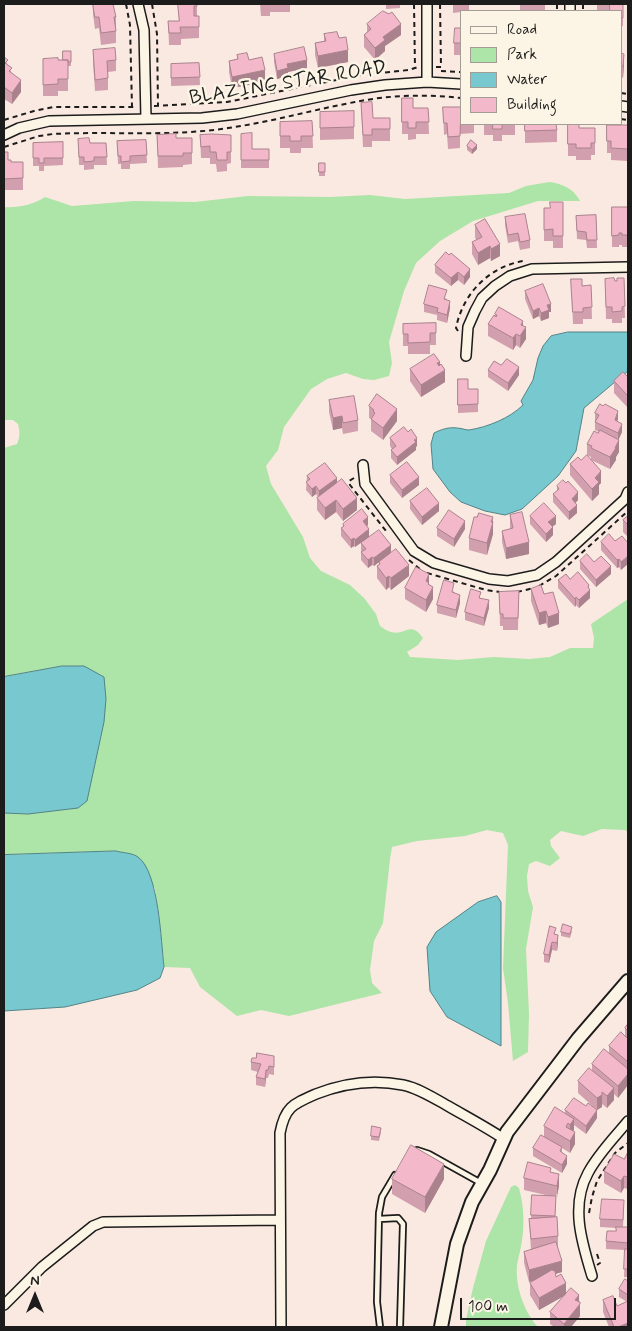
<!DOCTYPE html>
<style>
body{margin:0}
#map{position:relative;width:632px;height:1331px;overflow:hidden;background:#fae9e0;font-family:Mynerve,sans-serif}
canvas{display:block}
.frame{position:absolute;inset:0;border:5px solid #1c1c1c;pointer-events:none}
.legend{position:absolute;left:460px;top:10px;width:162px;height:115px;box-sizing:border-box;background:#fcf5e5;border:1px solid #a29e95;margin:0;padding:6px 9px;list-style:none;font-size:15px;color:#1c1c1c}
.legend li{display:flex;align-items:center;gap:10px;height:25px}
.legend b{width:25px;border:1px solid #a29e95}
.north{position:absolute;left:10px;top:1271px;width:50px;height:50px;-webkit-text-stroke:4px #fcf5e5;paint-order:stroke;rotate:0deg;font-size:14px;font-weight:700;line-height:20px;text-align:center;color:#1c1c1c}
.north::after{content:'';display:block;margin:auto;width:18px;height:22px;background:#1c1c1c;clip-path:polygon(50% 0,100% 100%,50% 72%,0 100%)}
.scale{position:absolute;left:460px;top:1298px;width:156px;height:22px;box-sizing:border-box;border:2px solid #1c1c1c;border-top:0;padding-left:6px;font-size:15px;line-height:18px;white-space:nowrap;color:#1c1c1c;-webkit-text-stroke:4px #fcf5e5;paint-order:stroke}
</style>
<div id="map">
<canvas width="632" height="1331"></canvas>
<div class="frame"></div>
<ul class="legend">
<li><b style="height:6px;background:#fcf5e5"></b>Road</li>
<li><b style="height:14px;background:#ade4a7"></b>Park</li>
<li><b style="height:14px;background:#77c8cf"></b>Water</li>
<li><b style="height:14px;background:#f3b9ca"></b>Building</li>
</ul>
<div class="north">N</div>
<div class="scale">100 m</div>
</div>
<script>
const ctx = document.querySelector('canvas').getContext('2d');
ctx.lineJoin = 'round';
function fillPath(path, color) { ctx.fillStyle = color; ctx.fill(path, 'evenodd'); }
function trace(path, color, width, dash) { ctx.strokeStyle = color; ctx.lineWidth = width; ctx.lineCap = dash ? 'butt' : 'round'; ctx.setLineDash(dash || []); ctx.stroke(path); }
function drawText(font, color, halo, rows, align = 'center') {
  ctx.font = font + ' Mynerve,sans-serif'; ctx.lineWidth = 5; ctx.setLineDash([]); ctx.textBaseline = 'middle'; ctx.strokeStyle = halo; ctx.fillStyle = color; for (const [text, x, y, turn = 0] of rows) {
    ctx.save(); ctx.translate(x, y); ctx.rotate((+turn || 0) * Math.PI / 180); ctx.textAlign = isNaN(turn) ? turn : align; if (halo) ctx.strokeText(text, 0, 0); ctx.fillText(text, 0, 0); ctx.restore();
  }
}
const green = new Path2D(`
 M 549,182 C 563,184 573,188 580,201 L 538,201 L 473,221 L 440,241 L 416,263 L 404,291 L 389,342 L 392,363 L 389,376 L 374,380 L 363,379 L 346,373 L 327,379 L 311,389 L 284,427 L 278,450 L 266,466 L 271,484 L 303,537 L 310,558 L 321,571 L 350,585 L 364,598 L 376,614 L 380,626 C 383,628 387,631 391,632 C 406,636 410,620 423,638 L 418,645 L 407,652 L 410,657 L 458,660 L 494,657 L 529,659 L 550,657 L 570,648 L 593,648 L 594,638 L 591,624 L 628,599 L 628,832 L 625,830 L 602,829 L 583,836 L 561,831 L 550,840 L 551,846 L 560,858 L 550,866 L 536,861 L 529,864 L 527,876 L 528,891 L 533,907 L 526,949 L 529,1014 L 528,1052 L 513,1061 L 508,1003 L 503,968 L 508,845 L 503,833 L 487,830 L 465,836 L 417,841 L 392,847 L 390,859 L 383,923 L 374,941 L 370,970 L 372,983 L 382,993 L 289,1016 L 261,1010 L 237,1016 L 200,987 L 190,968 L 164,967 L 155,888 L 116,851 L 4,855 L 4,813 L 28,814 L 62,666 L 4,677 L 4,448 L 17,444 C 20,437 20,432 18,424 L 13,420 L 4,420 L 4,207 C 18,208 33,205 45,197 L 72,206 L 134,201 L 195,202 L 248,196 L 330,197 L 370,195 L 405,199 L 509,193 L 526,186 Z
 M 515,1185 L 519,1188 C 524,1206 525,1227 521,1246 C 520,1252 518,1259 517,1265 C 515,1286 524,1312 538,1327 L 466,1327 L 466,1320 L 473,1288 L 486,1241 L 511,1187 Z`);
const water = new Path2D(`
 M 568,332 L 628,332 L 628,371 L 584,408 L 576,451 L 558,476 L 522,509 L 505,515 L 485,511 L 461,502 L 450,492 L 433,469 L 431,444 L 434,433 C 442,429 449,427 457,428 C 461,428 465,430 469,430 C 488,427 510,418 523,405 L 521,401 L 533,380 L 538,358 L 543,346 L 551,336 Z
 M 62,666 L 84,666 L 104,677 L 106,699 L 104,722 L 87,801 L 78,808 L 28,814 L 4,813 L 4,677 Z
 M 116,851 C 123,853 133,853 138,857 C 159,872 161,942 164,967 L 160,978 L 137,990 L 65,1007 L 4,1011 L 4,855 Z
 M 497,896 L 501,902 L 501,1046 L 447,1017 L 430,991 L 427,947 L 436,932 L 478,902 Z`);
const path = new Path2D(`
 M 126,4 L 130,25 L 132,107
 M 152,4 L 157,34 L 158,106
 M 414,4 L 415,68
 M 440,4 L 441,67
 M 557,4 L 557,11
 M 583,4 L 583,11
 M 436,67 L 441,67 L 441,71 L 461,72
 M 621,93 L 628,94
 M 154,106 L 227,102 L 361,75 L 409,70 L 418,67
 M 621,119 L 628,120
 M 4,120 L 34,111 L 53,107 L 137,107
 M 4,147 L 39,136 L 53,134 C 110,131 172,137 228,128 C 271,122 312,110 355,102 C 389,95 426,94 461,98
 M 458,331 L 456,328 C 463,293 489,267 523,261
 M 354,478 L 349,481 L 350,485 L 386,531
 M 409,560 L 421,570
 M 427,573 L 486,590 L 500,592
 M 539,586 L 556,576 L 628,511
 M 517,592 L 534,588
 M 589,1213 L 592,1197 L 597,1181 L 615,1153 L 628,1143
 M 597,1254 L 600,1263 L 597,1265`);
const service = new Path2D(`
 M 417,1150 L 429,1154 L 481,1183
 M 379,1219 L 398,1218 L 403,1224 L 400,1327
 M 380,1327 L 377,1302 L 379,1213 L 382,1197 L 395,1175`);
const minor = new Path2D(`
 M 138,4 L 144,30 L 146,119
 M 427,4 L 427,82
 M 570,4 L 570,11
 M 621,106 L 628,107
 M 4,135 L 19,128 L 49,121 L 202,118 L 237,114 L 351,90 L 385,85 L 427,82 L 461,84
 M 466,356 L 468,327 L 475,311 L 482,298 L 495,286 L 510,276 L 532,269 L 628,267
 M 363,465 L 365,484 L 414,551 L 434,563 L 489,579 L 508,581 L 537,575 L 556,562 L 625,499 L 628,492
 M 592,1276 C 582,1243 570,1206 588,1173 C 598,1154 614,1138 628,1121
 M 4,1305 L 42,1267 L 93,1226 L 103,1222 L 280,1220
 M 281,1327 L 280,1133 C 285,1107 293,1104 316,1094 C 344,1083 373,1079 403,1085 C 418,1088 434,1098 448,1106 C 467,1117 486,1127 504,1139`);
const secondary = new Path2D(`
 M 441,1327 L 457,1244 L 472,1202 L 490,1170 L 507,1132 L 578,1039 L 628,981`);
const wall = new Path2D(`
 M 93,4 L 116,17 L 116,43 L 101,45 L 99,28 L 95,29 L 93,14 Z
 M 178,4 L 197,4 L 197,16 L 199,16 L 199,38 L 181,39 L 181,45 L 169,45 L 168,21 L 179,21 Z
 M 260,4 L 290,4 L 290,12 L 270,12 L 270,16 L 261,16 Z
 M 386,4 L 400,4 L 400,8 L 386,9 Z
 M 453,4 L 469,4 L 469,11 L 461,11 L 461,12 L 453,13 Z
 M 520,4 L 545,4 L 545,11 L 520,11 Z
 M 597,4 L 623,4 L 623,26 L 621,26 L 621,11 L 597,11 Z
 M 367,24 L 401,35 L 385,46 L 385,51 L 375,60 L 364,47 L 364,35 L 367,32 Z
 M 461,28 L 461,55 L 454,55 L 454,43 Z
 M 324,34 L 339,38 L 348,62 L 318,68 L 315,55 L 315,43 L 324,41 Z
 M 93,50 L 116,60 L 116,71 L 108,72 L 108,90 L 95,91 L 93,62 Z
 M 71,51 L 71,66 L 68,66 L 68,91 L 58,91 L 58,96 L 43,96 L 43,59 L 63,60 Z
 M 621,53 L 624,65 L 623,78 L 621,77 Z
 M 274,54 L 307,68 L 288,72 L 288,76 L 277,79 L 274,62 Z
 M 237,55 L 249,60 L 265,82 L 232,88 L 229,72 L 229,61 L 237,59 Z
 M 4,57 L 21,92 L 12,104 L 4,99 Z
 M 199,63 L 200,85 L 171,86 L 171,64 Z
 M 402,98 L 413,108 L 428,108 L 429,134 L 416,134 L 416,139 L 408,140 L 408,134 L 402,134 Z
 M 361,103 L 373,118 L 390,118 L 390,141 L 372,141 L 372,147 L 363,147 Z
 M 443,107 L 461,107 L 461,124 L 474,124 L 474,133 L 460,134 L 460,148 L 448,149 L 447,134 L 444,135 Z
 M 354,111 L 354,139 L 320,140 L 320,112 Z
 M 312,121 L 313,148 L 301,148 L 301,153 L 290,153 L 290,148 L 280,148 L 280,122 Z
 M 484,124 L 515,124 L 515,135 L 502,135 L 502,141 L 493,141 L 493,135 L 484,135 Z
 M 525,124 L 557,130 L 557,142 L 525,143 Z
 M 568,124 L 579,128 L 595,128 L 595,155 L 591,155 L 591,160 L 576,160 L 576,156 L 568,156 Z
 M 607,125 L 628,125 L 628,161 L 611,160 L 611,153 L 607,153 Z
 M 241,134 L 252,149 L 269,149 L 269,168 L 241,168 Z
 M 157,135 L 176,138 L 192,138 L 192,164 L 183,165 L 183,167 L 158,168 Z
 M 200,135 L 231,135 L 231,163 L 227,164 L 227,171 L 217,172 L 216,164 L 210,164 L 210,158 L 201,158 Z
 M 78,139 L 90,143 L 106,143 L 107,165 L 94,165 L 94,169 L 84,170 L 84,165 L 79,165 Z
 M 146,140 L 147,163 L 130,164 L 130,169 L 121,169 L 121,164 L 118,164 L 117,141 Z
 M 63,142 L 63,165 L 44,166 L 44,171 L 39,171 L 39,166 L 33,166 L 33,143 Z
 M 467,146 L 477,149 L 472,154 L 467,150 Z
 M 4,152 L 8,160 L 11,162 L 23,162 L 23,190 L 4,190 Z
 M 319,163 L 325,163 L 325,176 L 319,176 Z
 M 563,202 L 563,248 L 553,248 L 553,241 L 544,241 L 544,208 L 550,208 Z
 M 612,207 L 628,207 L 628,247 L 622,247 L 622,245 L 619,245 L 619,247 L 612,247 Z
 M 596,215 L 597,248 L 587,248 L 586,240 L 577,239 L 576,216 Z
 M 505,217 L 530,240 L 530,248 L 520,250 L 518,241 L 508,243 L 505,225 Z
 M 475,225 L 500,256 L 491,261 L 490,258 L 478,265 L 472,254 L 472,242 L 476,240 L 475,237 Z
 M 446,252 L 470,277 L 464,285 L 458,280 L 451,286 L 435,273 L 435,265 Z
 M 624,278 L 625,318 L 622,318 L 622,323 L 612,323 L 612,319 L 606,319 L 605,279 L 617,281 Z
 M 571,279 L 582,286 L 591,285 L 592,319 L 583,319 L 583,324 L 573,324 Z
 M 525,291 L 551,312 L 549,312 L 549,318 L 541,321 L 539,316 L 533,319 L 525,299 Z
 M 447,298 L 446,299 L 450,308 L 447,323 L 437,320 L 437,315 L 424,312 L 424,304 Z
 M 495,314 L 523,326 L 526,339 L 520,348 L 516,345 L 513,350 L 488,336 L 488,324 L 495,316 Z
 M 436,323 L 436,345 L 430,345 L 430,354 L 408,354 L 408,346 L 403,346 L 403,324 Z
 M 440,365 L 445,382 L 421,397 L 410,381 L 410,369 Z
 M 501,365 L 519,375 L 508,391 L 488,377 L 488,370 Z
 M 628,374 L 628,408 L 614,393 L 614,381 L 627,376 Z
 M 458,379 L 468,389 L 478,389 L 478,412 L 458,413 Z
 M 329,400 L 358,420 L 358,431 L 343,434 L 342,428 L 333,430 L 329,412 Z
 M 369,406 L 397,421 L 383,440 L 371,431 L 371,419 L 369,418 Z
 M 595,413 L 618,419 L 617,421 L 622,432 L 618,440 L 619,452 L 616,457 L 616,460 L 610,469 L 591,460 L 601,483 L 599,485 L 599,494 L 592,501 L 570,475 L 570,464 L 581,460 L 591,459 L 591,457 L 587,455 L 587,444 L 599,432 L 595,430 Z
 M 390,438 L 417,446 L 416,447 L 416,450 L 397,465 L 391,458 L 391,450 L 392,449 L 390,446 Z
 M 390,475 L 419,485 L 402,498 L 390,483 Z
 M 307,476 L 337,483 L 357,510 L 343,521 L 336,512 L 325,520 L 317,510 L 317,498 L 318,497 L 316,494 L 312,497 L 306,490 Z
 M 557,486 L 578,500 L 575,503 L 577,513 L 569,520 L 553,502 L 553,494 L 557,491 Z
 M 410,501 L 439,511 L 422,525 L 410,509 Z
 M 510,515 L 529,554 L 506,559 L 502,542 L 502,531 L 510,529 Z
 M 530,516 L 556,524 L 552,527 L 553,535 L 546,542 L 530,524 Z
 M 628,516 L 628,537 L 623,532 L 623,520 Z
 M 493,522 L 493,534 L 487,555 L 469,550 L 469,538 Z
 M 343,524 L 368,525 L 367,526 L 369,537 L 355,547 L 354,546 L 351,548 L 341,536 L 341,528 L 343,527 Z
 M 437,528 L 465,529 L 454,547 L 437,536 Z
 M 615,541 L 628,543 L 621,570 L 619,567 L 617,568 L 601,550 L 601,542 Z
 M 361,543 L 391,553 L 409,576 L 391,590 L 389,587 L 386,590 L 377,578 L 377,566 L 379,565 L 379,562 L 374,566 L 372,565 L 368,568 L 361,560 Z
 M 580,561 L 594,562 L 611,574 L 596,587 L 580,569 Z
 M 570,579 L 589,588 L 590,598 L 579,608 L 576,605 L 575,607 L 558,588 L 558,580 Z
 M 405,588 L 433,599 L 426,612 L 405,599 Z
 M 531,589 L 544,594 L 559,624 L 548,628 L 546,623 L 539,625 L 531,601 Z
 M 454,591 L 454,592 L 460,603 L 456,618 L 437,613 L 437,605 Z
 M 519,591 L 518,630 L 503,630 L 503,626 L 500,626 L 499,592 Z
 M 489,608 L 484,626 L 465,620 L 465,612 Z
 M 572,931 L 570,938 L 561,936 L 561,932 Z
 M 556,934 L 558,943 L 557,951 L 552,950 L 549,963 L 544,962 L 544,954 Z
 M 628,1024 L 628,1085 L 618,1098 L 614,1094 L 614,1100 L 607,1108 L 602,1104 L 602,1107 L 597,1110 L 578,1093 L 578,1081 L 592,1070 L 592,1064 L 609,1053 L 609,1046 L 625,1036 L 625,1028 Z
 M 251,1062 L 274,1064 L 274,1075 L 269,1074 L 268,1078 L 266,1078 L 265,1087 L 256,1085 L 256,1077 L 258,1072 L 251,1070 Z
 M 565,1110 L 597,1118 L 586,1134 L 574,1125 L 573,1131 L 575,1144 L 570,1153 L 562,1148 L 562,1153 L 567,1164 L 562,1173 L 533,1156 L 533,1148 L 544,1137 L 544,1126 L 565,1113 Z
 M 381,1132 L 379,1141 L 371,1140 L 371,1136 Z
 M 628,1152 L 628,1186 L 627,1189 L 624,1188 L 621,1193 L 604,1183 L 604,1171 L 624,1159 Z
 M 551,1172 L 559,1186 L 556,1197 L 555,1217 L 558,1236 L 558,1247 L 562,1272 L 555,1274 L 556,1277 L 566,1294 L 579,1301 L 580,1316 L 571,1327 L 554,1327 L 550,1324 L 550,1312 L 565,1295 L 539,1310 L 530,1295 L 530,1283 L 536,1280 L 529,1282 L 524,1263 L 524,1252 L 531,1250 L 529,1219 L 531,1219 L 532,1195 L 550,1196 L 524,1190 L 524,1178 Z
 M 392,1179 L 444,1179 L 425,1213 L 392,1194 Z
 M 624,1208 L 623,1227 L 628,1227 L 628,1277 L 624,1277 L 625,1250 L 606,1249 L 606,1241 L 616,1231 L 616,1228 L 600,1227 L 600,1219 Z
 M 628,1281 L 628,1327 L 609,1327 L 603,1312 L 603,1300 L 617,1306 L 627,1302 L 619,1297 L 619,1289 Z`);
const shadedWall = new Path2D(`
 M 401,24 L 401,35 L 385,46 L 385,51 L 375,60 L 375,48 L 383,37 Z
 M 348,50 L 348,62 L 318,68 L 318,56 Z
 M 624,54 L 624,65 L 623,78 L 623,66 Z
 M 307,60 L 307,68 L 288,72 L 288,76 L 277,79 L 277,71 L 287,64 Z
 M 265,70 L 265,82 L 232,88 L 232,77 Z
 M 21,80 L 21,92 L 12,104 L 12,93 Z
 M 477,145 L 477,149 L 472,154 L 472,150 Z
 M 500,244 L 500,256 L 491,261 L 491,249 Z
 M 490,246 L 490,258 L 478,265 L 478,253 Z
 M 470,269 L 470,277 L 464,285 L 464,277 Z
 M 458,272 L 458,280 L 451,286 L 451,278 Z
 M 450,301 L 450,308 L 447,323 L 447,315 Z
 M 551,304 L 551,312 L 549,312 L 549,318 L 541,321 L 541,313 L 547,305 Z
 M 539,308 L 539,316 L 533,319 L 533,311 Z
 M 523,321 L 523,331 L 526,327 L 526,339 L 520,348 L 521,325 Z
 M 516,334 L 516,345 L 513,350 L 513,338 Z
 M 440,362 L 440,374 L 445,370 L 445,382 L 421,397 L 421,385 L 437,363 Z
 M 519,367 L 519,375 L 508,391 L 508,383 Z
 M 397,409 L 397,421 L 383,440 L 383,428 Z
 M 618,411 L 618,419 L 615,428 L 615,420 Z
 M 342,416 L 342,428 L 333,430 L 333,418 Z
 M 622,424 L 622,432 L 618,441 L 618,433 Z
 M 417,438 L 417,446 L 416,447 L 416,450 L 397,465 L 397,457 Z
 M 619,440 L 619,452 L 616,457 L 616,460 L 610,469 L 610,457 Z
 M 601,471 L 601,483 L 599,485 L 599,494 L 592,501 L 592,489 L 595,478 Z
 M 419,477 L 419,485 L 402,498 L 402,490 Z
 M 337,478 L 337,486 L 319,499 L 319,491 Z
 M 316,486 L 316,494 L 312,497 L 312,489 Z
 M 578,492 L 578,500 L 572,507 L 572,499 Z
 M 357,498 L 357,510 L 343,521 L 343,509 Z
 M 336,500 L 336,512 L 325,520 L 325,508 Z
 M 439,503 L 439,511 L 422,525 L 422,517 Z
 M 577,505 L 577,513 L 569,520 L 569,512 Z
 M 556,516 L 556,524 L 548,530 L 548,522 Z
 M 368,517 L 368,525 L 363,529 L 363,521 Z
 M 493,517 L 493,534 L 487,555 L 487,543 Z
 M 465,521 L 465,529 L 454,547 L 454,539 Z
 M 553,527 L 553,535 L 546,542 L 546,534 Z
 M 369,529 L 369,537 L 355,547 L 355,540 Z
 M 354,538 L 354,546 L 351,548 L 351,540 Z
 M 529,542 L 529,554 L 506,559 L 506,548 Z
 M 391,545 L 391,553 L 374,566 L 374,558 Z
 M 628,556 L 628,564 L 621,570 L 621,562 Z
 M 372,557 L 372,565 L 368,568 L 368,560 Z
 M 619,559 L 619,567 L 617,568 L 617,560 Z
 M 409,565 L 409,576 L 391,590 L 391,578 Z
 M 611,566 L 611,574 L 596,587 L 596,580 Z
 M 429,574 L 429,595 L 433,587 L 433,599 L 426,612 L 426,581 Z
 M 389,576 L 389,587 L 386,590 L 386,578 Z
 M 589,585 L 589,591 L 590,590 L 590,598 L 579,608 L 579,600 Z
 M 460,595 L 460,603 L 456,618 L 456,610 Z
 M 576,597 L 576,605 L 575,607 L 575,599 Z
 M 489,600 L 489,608 L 484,626 L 484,618 Z
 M 546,611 L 546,623 L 539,625 L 539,613 Z
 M 559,613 L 559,624 L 548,628 L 548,617 Z
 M 558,935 L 558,943 L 557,951 L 557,943 Z
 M 552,942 L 552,950 L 549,963 L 549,955 Z
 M 266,1070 L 266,1078 L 265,1087 L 265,1079 Z
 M 628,1074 L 628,1085 L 618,1098 L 618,1086 Z
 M 614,1088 L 614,1100 L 607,1108 L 607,1096 Z
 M 602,1092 L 602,1107 L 597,1110 L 597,1098 Z
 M 597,1110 L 597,1118 L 586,1134 L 586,1126 Z
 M 574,1119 L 574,1130 L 570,1136 L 570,1125 Z
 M 575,1132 L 575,1144 L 570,1153 L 570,1141 Z
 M 567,1156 L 567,1164 L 562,1173 L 562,1165 Z
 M 444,1164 L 444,1179 L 425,1213 L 425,1197 Z
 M 559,1174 L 559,1186 L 557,1197 L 557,1186 Z
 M 628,1175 L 628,1186 L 627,1189 L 627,1177 Z
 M 624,1176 L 624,1188 L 621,1193 L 621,1181 Z
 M 562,1261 L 562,1272 L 529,1282 L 529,1270 Z
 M 566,1283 L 566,1295 L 539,1310 L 539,1298 Z
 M 579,1295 L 579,1306 L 580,1304 L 580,1316 L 571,1327 L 564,1327 L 564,1324 L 575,1300 Z
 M 628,1323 L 628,1327 L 618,1327 Z`);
const building = new Path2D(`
 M 93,4 L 113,4 L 116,17 L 114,17 L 116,31 L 101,33 L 99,17 L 95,17 Z
 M 178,4 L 197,4 L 197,6 L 194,6 L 194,16 L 199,16 L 199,27 L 180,27 L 181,33 L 169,33 L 168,21 L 179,21 Z
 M 610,4 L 623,4 L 623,18 L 621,18 L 621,11 L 610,11 Z
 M 383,11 L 389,14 L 392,12 L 401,24 L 383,37 L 385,40 L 375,48 L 364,35 L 371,29 L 367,24 Z
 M 455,28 L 461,28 L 461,43 L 454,43 Z
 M 337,32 L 339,38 L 346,37 L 348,50 L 318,56 L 315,43 L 326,41 L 324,34 Z
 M 304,47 L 307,60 L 287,64 L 288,68 L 277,71 L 274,54 Z
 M 115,48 L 116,60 L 107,61 L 108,78 L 95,80 L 93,50 Z
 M 63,51 L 71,51 L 71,62 L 68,62 L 68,60 L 63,60 Z
 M 247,53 L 249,60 L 262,57 L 265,70 L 232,77 L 229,61 L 238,59 L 237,55 Z
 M 621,53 L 624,54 L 623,66 L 621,66 Z
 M 4,57 L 8,60 L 5,63 L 12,68 L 9,71 L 21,80 L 12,93 L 4,87 Z
 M 58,58 L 58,60 L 68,60 L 68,79 L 58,79 L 58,84 L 43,85 L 43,59 Z
 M 199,63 L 200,77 L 171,78 L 171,64 Z
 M 402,98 L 413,98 L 413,108 L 428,108 L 429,122 L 416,122 L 416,128 L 408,128 L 408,122 L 402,122 Z
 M 372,102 L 373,118 L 390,118 L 390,129 L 372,129 L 372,135 L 363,135 L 361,103 Z
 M 443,107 L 461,107 L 460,136 L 448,137 L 447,123 L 444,123 Z
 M 354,111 L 354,127 L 320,128 L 320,112 Z
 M 312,121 L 313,136 L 301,136 L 301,141 L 290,141 L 290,136 L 280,136 L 280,122 Z
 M 493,124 L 502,124 L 502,129 L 493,129 Z
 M 525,124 L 556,124 L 557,130 L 525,131 Z
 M 568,124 L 579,124 L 579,128 L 595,128 L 595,143 L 591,143 L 591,148 L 576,148 L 576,144 L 568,144 Z
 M 607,125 L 628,125 L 628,149 L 611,148 L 611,141 L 607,141 Z
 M 252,133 L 252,149 L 269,149 L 269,160 L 241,160 L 241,134 Z
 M 176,134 L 176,138 L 192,138 L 192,153 L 183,153 L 183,156 L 158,156 L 157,135 Z
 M 212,134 L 231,135 L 231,152 L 227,152 L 227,160 L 217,160 L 216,152 L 210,152 L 210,146 L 201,147 L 200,135 Z
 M 89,138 L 90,143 L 106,143 L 107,157 L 94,157 L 94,161 L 84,162 L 84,157 L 79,157 L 78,139 Z
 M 146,140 L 147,155 L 130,156 L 130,161 L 121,162 L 121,156 L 118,156 L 117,141 Z
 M 471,140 L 477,145 L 472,150 L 467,146 Z
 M 63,142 L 63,158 L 44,158 L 44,163 L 39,163 L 39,158 L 33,158 L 33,143 Z
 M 4,152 L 8,152 L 8,160 L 11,160 L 11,162 L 23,162 L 23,178 L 4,179 Z
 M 319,163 L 325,163 L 325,172 L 319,172 Z
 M 550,202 L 563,202 L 563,236 L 553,236 L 553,229 L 544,230 L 544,208 L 550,208 Z
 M 612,207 L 628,207 L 628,235 L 622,235 L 622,233 L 619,233 L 619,235 L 612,236 Z
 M 525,214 L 530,240 L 520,242 L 518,233 L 508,235 L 505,217 Z
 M 596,215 L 597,240 L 587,240 L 586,232 L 577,231 L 576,216 Z
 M 485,219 L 500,244 L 491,249 L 490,246 L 478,253 L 472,242 L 482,237 L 475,225 Z
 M 446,252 L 449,255 L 451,253 L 470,269 L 464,277 L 458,272 L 451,278 L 435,265 Z
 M 614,278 L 615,281 L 617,281 L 617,278 L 624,278 L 625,306 L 622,307 L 622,311 L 612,312 L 612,307 L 606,307 L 605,279 Z
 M 571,279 L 582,279 L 582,286 L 591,285 L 592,307 L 583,308 L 583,312 L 573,312 Z
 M 543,284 L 551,304 L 547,305 L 549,310 L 541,313 L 539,308 L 533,311 L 525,291 Z
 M 429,285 L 447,290 L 444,299 L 450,301 L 447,315 L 437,312 L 438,308 L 424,304 Z
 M 499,307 L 523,321 L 521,325 L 526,327 L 520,336 L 516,334 L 513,338 L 488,324 L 494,315 L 496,317 L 497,315 L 495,314 Z
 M 436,323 L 436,333 L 430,333 L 430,342 L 408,343 L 408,334 L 403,334 L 403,324 Z
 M 434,354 L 440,362 L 437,363 L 439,366 L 441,364 L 445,370 L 421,385 L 410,369 Z
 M 507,359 L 519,367 L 508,383 L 488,370 L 494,361 L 501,365 Z
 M 623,372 L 627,376 L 628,374 L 628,396 L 614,381 Z
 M 458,379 L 468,379 L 468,389 L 478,389 L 478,404 L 458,405 Z
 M 377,394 L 397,409 L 383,428 L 371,419 L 375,413 L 373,411 L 374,410 L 369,406 Z
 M 354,396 L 358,420 L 343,423 L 342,416 L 333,418 L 329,400 Z
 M 600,404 L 603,406 L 605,404 L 618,411 L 615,420 L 622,424 L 618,433 L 595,422 L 599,415 L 595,413 Z
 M 404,427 L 408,432 L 411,429 L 417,438 L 414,440 L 416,442 L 397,457 L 391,450 L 396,446 L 390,438 Z
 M 600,430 L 619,440 L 615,448 L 616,448 L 610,457 L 591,448 L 592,446 L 587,444 L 594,431 L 598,433 Z
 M 587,455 L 601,471 L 595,478 L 599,482 L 592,489 L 570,464 L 578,457 L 581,460 Z
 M 407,462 L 419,477 L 402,490 L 390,475 Z
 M 325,463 L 337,478 L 319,491 L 316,486 L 312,489 L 306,482 L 310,479 L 307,476 Z
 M 342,479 L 357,498 L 343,509 L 336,500 L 325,508 L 317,498 Z
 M 563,480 L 566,483 L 568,481 L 578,492 L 572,499 L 577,505 L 569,512 L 553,494 L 559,489 L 557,486 Z
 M 427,488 L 439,503 L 422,517 L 410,501 Z
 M 544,503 L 556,516 L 548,522 L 553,527 L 546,534 L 530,516 Z
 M 362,509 L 368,517 L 363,521 L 369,529 L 355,540 L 354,538 L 351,540 L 341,528 L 344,526 L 343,524 Z
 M 449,510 L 465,521 L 454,539 L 437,528 Z
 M 522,512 L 529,542 L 506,548 L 502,531 L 513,528 L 510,515 Z
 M 479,513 L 493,517 L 491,522 L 493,522 L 487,543 L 469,538 L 474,517 L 477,517 Z
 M 628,516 L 628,525 L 623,520 Z
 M 379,530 L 391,545 L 374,558 L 372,557 L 368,560 L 361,552 L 366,549 L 361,543 Z
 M 609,534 L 615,541 L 622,536 L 628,543 L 628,556 L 621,562 L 619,559 L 617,560 L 601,542 Z
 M 396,549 L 409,565 L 391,578 L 389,576 L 386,578 L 377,566 L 380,564 L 379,562 Z
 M 587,554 L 594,562 L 601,556 L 611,566 L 596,580 L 580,561 Z
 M 416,567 L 429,574 L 426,581 L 429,583 L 428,584 L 433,587 L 426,600 L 405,588 Z
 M 578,572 L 589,585 L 588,587 L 590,590 L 579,600 L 576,597 L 575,599 L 558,580 L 566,574 L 570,579 Z
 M 444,580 L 454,583 L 452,592 L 460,595 L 456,610 L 437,605 Z
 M 541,585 L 544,594 L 553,592 L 559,613 L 548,617 L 546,611 L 539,613 L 531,589 Z
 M 471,589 L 481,592 L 479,598 L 489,600 L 484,618 L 465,612 Z
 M 519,591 L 518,618 L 503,618 L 503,614 L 500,614 L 499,592 Z
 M 563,924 L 572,927 L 570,934 L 561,932 Z
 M 550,926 L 556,928 L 554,934 L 558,935 L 557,943 L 552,942 L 549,955 L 544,954 Z
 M 628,1024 L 628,1031 L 625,1028 Z
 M 621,1032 L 628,1039 L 628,1062 L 609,1046 Z
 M 604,1049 L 628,1069 L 628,1074 L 618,1086 L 592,1064 Z
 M 257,1053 L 274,1056 L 274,1067 L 269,1066 L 268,1070 L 266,1070 L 265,1079 L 256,1077 L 261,1064 L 251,1062 L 252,1058 L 256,1058 Z
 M 589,1068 L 614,1088 L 607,1096 L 602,1092 L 602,1095 L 597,1098 L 578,1081 Z
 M 574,1098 L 586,1106 L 588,1103 L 597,1110 L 586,1126 L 565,1110 Z
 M 555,1107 L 574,1119 L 570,1125 L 568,1123 L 566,1127 L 575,1132 L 570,1141 L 544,1126 Z
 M 372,1126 L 381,1128 L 379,1137 L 371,1136 Z
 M 541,1135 L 562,1147 L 560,1151 L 567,1156 L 562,1165 L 533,1148 Z
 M 411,1145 L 444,1164 L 425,1197 L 392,1179 Z
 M 628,1152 L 628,1175 L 627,1177 L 624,1176 L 621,1181 L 604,1171 L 614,1154 L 624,1159 Z
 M 528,1162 L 551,1168 L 550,1172 L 559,1174 L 557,1186 L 524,1178 Z
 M 532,1195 L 556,1196 L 555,1216 L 531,1215 Z
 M 602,1199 L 624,1200 L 623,1220 L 600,1219 Z
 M 557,1217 L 558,1236 L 531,1239 L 529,1219 Z
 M 616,1227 L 628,1227 L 628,1243 L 606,1241 L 607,1231 L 616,1231 Z
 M 556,1242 L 562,1261 L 529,1270 L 524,1252 Z
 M 625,1249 L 628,1249 L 628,1269 L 624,1269 Z
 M 552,1270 L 555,1271 L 556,1277 L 561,1274 L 566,1283 L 539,1298 L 530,1283 Z
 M 625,1279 L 628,1281 L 628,1295 L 619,1289 Z
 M 571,1288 L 579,1295 L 575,1300 L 580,1302 L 580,1304 L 564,1324 L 550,1312 Z
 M 613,1296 L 617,1306 L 628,1301 L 628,1323 L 618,1327 L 614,1327 L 603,1300 Z`);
const streetNames = [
 ["BLAZING STAR ROAD",288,84,-9]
];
fillPath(green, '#ade4a7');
fillPath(water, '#77c8cf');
trace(water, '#538387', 1);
trace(service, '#1c1c1c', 8);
trace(minor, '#1c1c1c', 12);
trace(secondary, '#1c1c1c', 16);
trace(path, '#1c1c1c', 2, [5, 4]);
trace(service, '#fcf5e5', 4.5);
trace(minor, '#fcf5e5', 9);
trace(secondary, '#fcf5e5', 12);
fillPath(wall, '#d19fae');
fillPath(shadedWall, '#aa828d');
fillPath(building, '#f3b9ca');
trace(building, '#aa828d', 1);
drawText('20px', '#1c1c1c', '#fcf5e5', streetNames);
</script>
